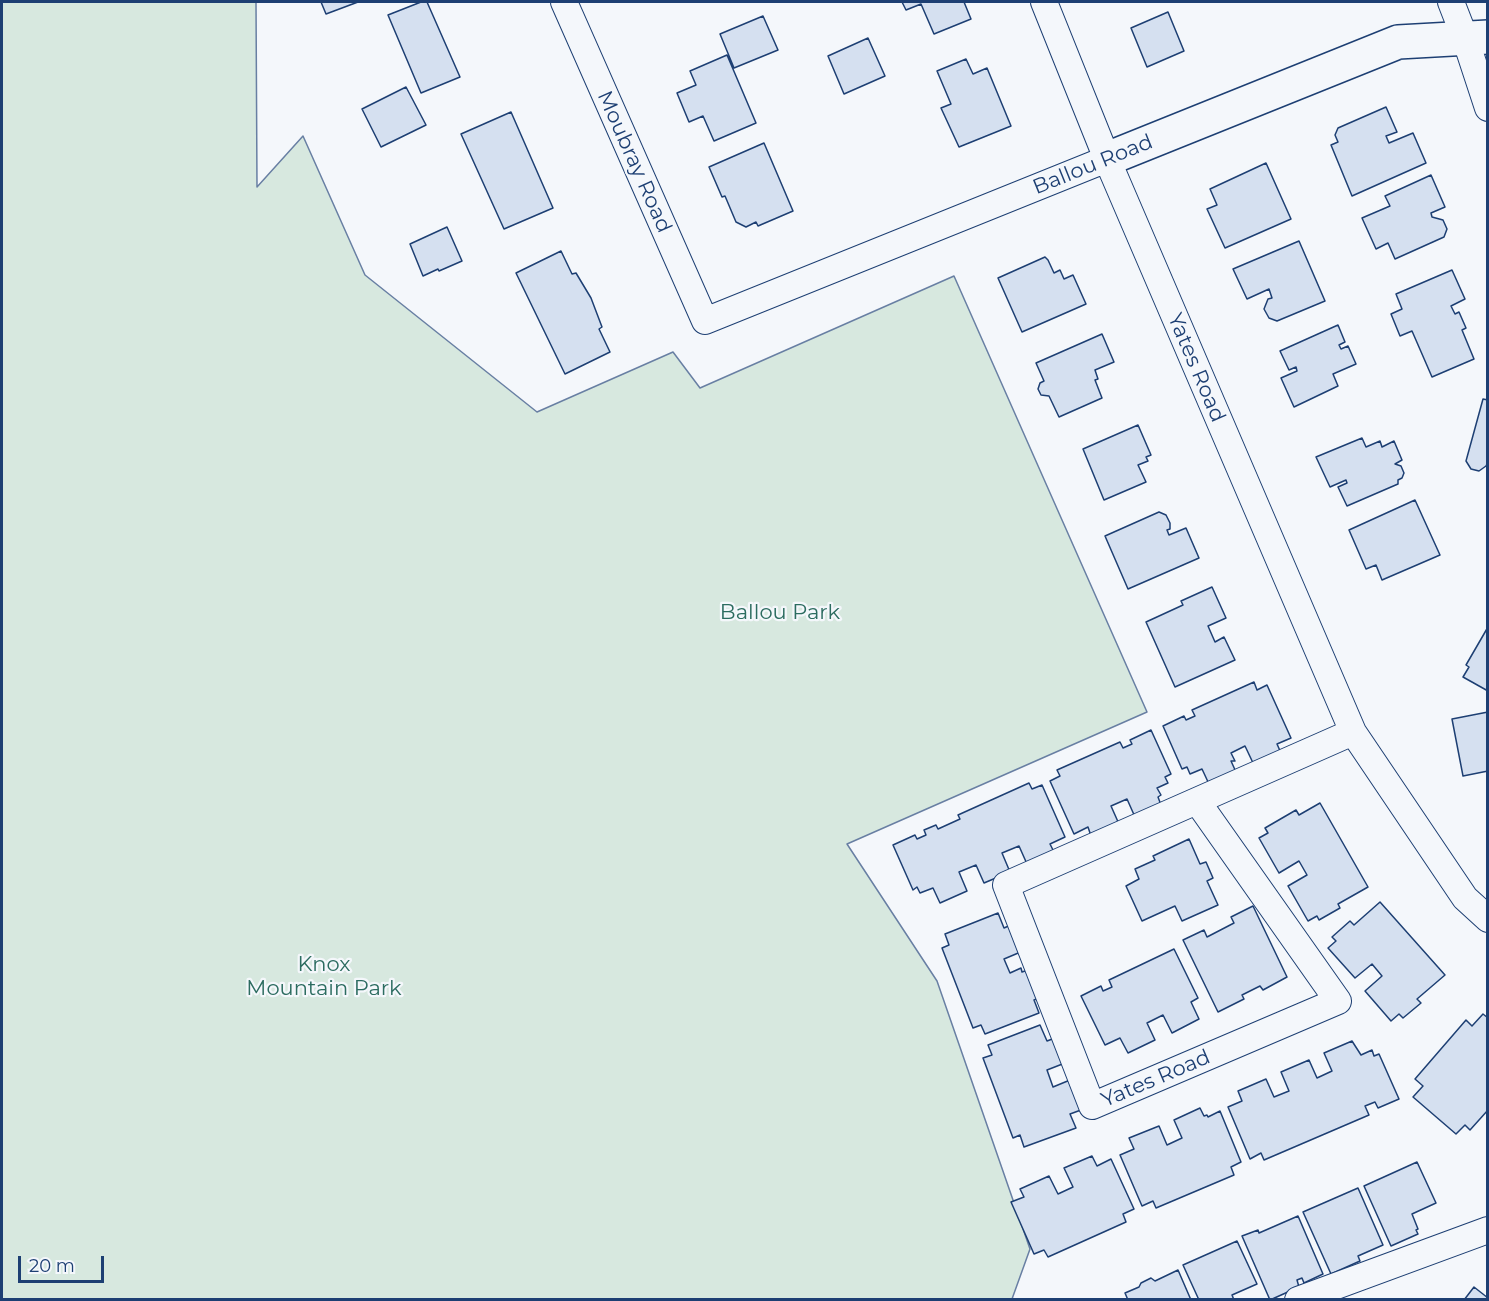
<!DOCTYPE html>
<style>
body{margin:0}
#map{position:relative;width:1489px;height:1301px;overflow:hidden;background:#f4f7fb;font-family:Montserrat,sans-serif}
canvas{display:block}
.frame{position:absolute;inset:0;border:3px solid #1d3f73;pointer-events:none}
.scale{position:absolute;left:18px;top:1256px;width:86px;height:27px;box-sizing:border-box;border:3px solid #1d3f73;border-top:0;padding-left:8px;font-size:18px;line-height:21px;white-space:nowrap;color:#1d3f73;-webkit-text-stroke:4px #f4f7fb;paint-order:stroke}
</style>
<div id="map">
<canvas width="1489" height="1301"></canvas>
<div class="frame"></div>
<div class="scale">20 m</div>
</div>
<script>
const ctx = document.querySelector('canvas').getContext('2d');
ctx.lineJoin = 'round';
function fillPath(path, color) { ctx.fillStyle = color; ctx.fill(path, 'evenodd'); }
function trace(path, color, width, dash) { ctx.strokeStyle = color; ctx.lineWidth = width; ctx.lineCap = dash ? 'butt' : 'round'; ctx.setLineDash(dash || []); ctx.stroke(path); }
function drawText(font, color, halo, rows, align = 'center') {
  ctx.font = font + ' Montserrat,sans-serif'; ctx.lineWidth = 4.5; ctx.setLineDash([]); ctx.textBaseline = 'middle'; ctx.strokeStyle = halo; ctx.fillStyle = color; for (const [text, x, y, turn = 0] of rows) {
    ctx.save(); ctx.translate(x, y); ctx.rotate((+turn || 0) * Math.PI / 180); ctx.textAlign = isNaN(turn) ? turn : align; if (halo) ctx.strokeText(text, 0, 0); ctx.fillText(text, 0, 0); ctx.restore();
  }
}
const green = new Path2D(`
 M 2,2 L 256,2 L 257,187 L 303,136 L 365,275 L 537,412 L 673,352 L 700,388 L 954,276 L 1147,712 L 847,844 L 937,981 L 1030,1249 L 1012,1299 L 2,1300 Z`);
const building = new Path2D(`
 M 321,2 L 358,2 L 326,14 Z
 M 421,2 L 427,2 L 460,77 L 421,93 L 388,15 Z
 M 902,2 L 964,2 L 971,19 L 934,34 L 921,4 L 906,10 Z
 M 1168,12 L 1184,51 L 1147,67 L 1131,28 Z
 M 763,16 L 778,50 L 734,68 L 720,34 Z
 M 868,38 L 885,76 L 844,94 L 828,56 Z
 M 727,55 L 756,123 L 714,141 L 703,116 L 689,122 L 677,93 L 696,85 L 690,71 Z
 M 966,59 L 973,74 L 987,68 L 1011,126 L 959,147 L 941,108 L 951,104 L 937,71 Z
 M 406,87 L 426,125 L 381,147 L 362,109 Z
 M 1386,107 L 1397,132 L 1386,136 L 1389,143 L 1413,133 L 1426,163 L 1352,196 L 1331,145 L 1338,142 L 1335,135 L 1338,128 Z
 M 511,112 L 553,208 L 504,229 L 461,134 Z
 M 764,143 L 793,211 L 758,226 L 756,222 L 746,227 L 736,222 L 725,196 L 722,197 L 709,167 Z
 M 1266,163 L 1291,219 L 1225,248 L 1207,209 L 1217,205 L 1210,189 Z
 M 1431,175 L 1445,207 L 1431,213 L 1432,217 L 1443,220 L 1447,229 L 1444,237 L 1395,259 L 1388,243 L 1376,249 L 1362,218 L 1390,206 L 1385,196 Z
 M 447,227 L 462,261 L 439,271 L 438,269 L 423,276 L 410,244 Z
 M 1299,241 L 1325,301 L 1277,321 L 1269,318 L 1264,309 L 1268,299 L 1272,298 L 1269,289 L 1247,299 L 1233,269 Z
 M 561,251 L 572,274 L 576,273 L 591,298 L 602,327 L 599,329 L 610,352 L 565,374 L 516,273 Z
 M 1045,257 L 1048,260 L 1054,273 L 1060,270 L 1064,279 L 1073,275 L 1086,304 L 1022,332 L 998,278 Z
 M 1452,270 L 1465,299 L 1451,306 L 1455,314 L 1459,312 L 1466,328 L 1462,330 L 1474,359 L 1432,377 L 1412,331 L 1400,336 L 1391,314 L 1402,309 L 1396,294 Z
 M 1338,325 L 1345,342 L 1339,345 L 1341,349 L 1348,346 L 1356,364 L 1333,374 L 1338,386 L 1294,407 L 1281,378 L 1297,371 L 1296,367 L 1289,370 L 1280,351 Z
 M 1102,334 L 1114,362 L 1095,370 L 1098,379 L 1095,380 L 1102,398 L 1059,417 L 1049,396 L 1041,395 L 1038,389 L 1040,383 L 1044,381 L 1036,363 Z
 M 1483,399 L 1488,400 L 1488,462 L 1486,466 L 1479,471 L 1471,469 L 1466,461 Z
 M 1138,425 L 1151,455 L 1146,457 L 1148,461 L 1138,465 L 1146,482 L 1104,500 L 1083,449 Z
 M 1362,438 L 1366,447 L 1380,441 L 1382,447 L 1394,441 L 1402,460 L 1395,464 L 1401,466 L 1404,473 L 1402,478 L 1398,480 L 1398,484 L 1347,506 L 1338,487 L 1347,483 L 1346,480 L 1330,487 L 1316,457 Z
 M 1415,500 L 1440,555 L 1382,580 L 1376,565 L 1366,569 L 1349,530 Z
 M 1159,512 L 1166,515 L 1170,523 L 1170,529 L 1167,530 L 1169,535 L 1186,528 L 1199,558 L 1128,589 L 1105,536 Z
 M 1212,587 L 1226,618 L 1208,626 L 1215,642 L 1224,637 L 1235,660 L 1175,687 L 1146,622 L 1183,605 L 1181,601 Z
 M 1488,627 L 1488,691 L 1463,677 L 1469,667 L 1466,665 Z
 M 1254,682 L 1257,690 L 1267,685 L 1291,738 L 1277,744 L 1281,753 L 1254,765 L 1245,746 L 1231,753 L 1235,761 L 1231,761 L 1236,772 L 1209,784 L 1202,769 L 1190,774 L 1187,767 L 1182,769 L 1163,726 L 1184,716 L 1186,720 L 1195,716 L 1192,710 Z
 M 1488,712 L 1488,771 L 1463,776 L 1452,719 Z
 M 1151,730 L 1171,774 L 1165,777 L 1168,783 L 1157,788 L 1161,795 L 1158,797 L 1161,805 L 1135,817 L 1127,799 L 1111,806 L 1119,824 L 1091,836 L 1088,827 L 1074,834 L 1050,781 L 1060,776 L 1057,770 L 1120,742 L 1123,748 L 1132,744 L 1130,740 Z
 M 1029,783 L 1032,789 L 1042,785 L 1065,837 L 1050,844 L 1054,852 L 1027,864 L 1019,846 L 1002,853 L 1010,872 L 984,883 L 976,865 L 959,872 L 967,891 L 940,903 L 933,888 L 920,893 L 917,887 L 913,890 L 893,845 L 915,835 L 917,839 L 926,835 L 924,830 L 936,825 L 938,829 L 960,819 L 958,815 Z
 M 1320,803 L 1368,887 L 1338,904 L 1340,908 L 1319,920 L 1317,916 L 1308,921 L 1288,886 L 1307,875 L 1299,861 L 1279,873 L 1259,838 L 1268,833 L 1265,828 L 1296,810 L 1299,815 Z
 M 1189,839 L 1200,864 L 1206,862 L 1213,878 L 1207,881 L 1218,905 L 1182,921 L 1175,906 L 1142,921 L 1126,886 L 1139,879 L 1135,869 L 1155,860 L 1153,856 Z
 M 1380,902 L 1445,975 L 1417,999 L 1421,1003 L 1403,1018 L 1399,1014 L 1391,1021 L 1365,991 L 1382,976 L 1372,964 L 1355,978 L 1328,948 L 1336,941 L 1332,937 L 1350,921 L 1354,925 Z
 M 1253,906 L 1287,977 L 1263,990 L 1260,986 L 1242,995 L 1244,999 L 1218,1012 L 1183,940 L 1204,930 L 1207,937 L 1234,923 L 1231,917 Z
 M 998,913 L 1004,928 L 1013,924 L 1023,951 L 1004,959 L 1010,973 L 1021,968 L 1022,972 L 1031,969 L 1042,997 L 1034,1000 L 1039,1013 L 985,1034 L 981,1025 L 973,1028 L 942,948 L 949,945 L 945,934 Z
 M 1174,949 L 1198,998 L 1191,1002 L 1199,1019 L 1172,1033 L 1163,1015 L 1147,1023 L 1155,1040 L 1128,1053 L 1120,1038 L 1105,1045 L 1081,996 L 1101,986 L 1103,991 L 1112,987 L 1109,980 Z
 M 1483,1014 L 1488,1018 L 1488,1110 L 1470,1130 L 1465,1125 L 1456,1134 L 1413,1097 L 1423,1086 L 1415,1079 L 1466,1020 L 1472,1026 Z
 M 1040,1025 L 1047,1041 L 1055,1038 L 1065,1063 L 1047,1070 L 1053,1087 L 1070,1080 L 1081,1110 L 1070,1114 L 1076,1128 L 1024,1147 L 1020,1135 L 1013,1138 L 983,1058 L 992,1055 L 988,1045 Z
 M 1352,1041 L 1361,1055 L 1372,1050 L 1374,1056 L 1379,1054 L 1399,1099 L 1378,1108 L 1375,1102 L 1365,1106 L 1369,1115 L 1264,1160 L 1261,1153 L 1250,1159 L 1228,1107 L 1242,1101 L 1238,1091 L 1266,1079 L 1274,1097 L 1289,1091 L 1281,1072 L 1309,1060 L 1317,1078 L 1332,1071 L 1324,1053 Z
 M 1200,1108 L 1204,1116 L 1207,1115 L 1208,1117 L 1220,1111 L 1241,1162 L 1231,1167 L 1234,1175 L 1156,1208 L 1153,1201 L 1142,1206 L 1120,1155 L 1134,1149 L 1129,1138 L 1159,1126 L 1167,1145 L 1182,1138 L 1174,1120 Z
 M 1092,1156 L 1097,1166 L 1111,1159 L 1134,1209 L 1123,1214 L 1126,1222 L 1048,1257 L 1044,1250 L 1034,1254 L 1011,1202 L 1024,1197 L 1020,1189 L 1049,1176 L 1058,1194 L 1073,1187 L 1064,1168 Z
 M 1417,1162 L 1436,1203 L 1412,1214 L 1418,1229 L 1416,1230 L 1418,1234 L 1391,1246 L 1364,1186 Z
 M 1358,1188 L 1383,1245 L 1358,1256 L 1360,1261 L 1331,1274 L 1303,1212 Z
 M 1298,1216 L 1323,1274 L 1304,1283 L 1302,1278 L 1297,1280 L 1299,1287 L 1270,1300 L 1242,1236 L 1258,1230 L 1259,1233 Z
 M 1237,1241 L 1257,1284 L 1232,1295 L 1234,1300 L 1199,1300 L 1183,1265 Z
 M 1178,1270 L 1191,1300 L 1128,1300 L 1125,1293 L 1139,1287 L 1141,1283 L 1151,1278 L 1155,1281 Z
 M 1474,1287 L 1488,1298 L 1488,1300 L 1464,1300 Z`);
const street = new Path2D(`
 M 564,2 L 705,321 L 1107,159
 M 1044,2 L 1107,159 L 1353,732 L 1465,898 L 1488,919
 M 1451,2 L 1465,38 L 1488,108
 M 1197,801 L 1338,1001 L 1092,1106 L 1006,885 L 1353,732
 M 1298,1300 L 1488,1230`);
const secondary = new Path2D(`
 M 1107,159 L 1398,42 L 1488,37`);
const streetNames = [
 ["Moubray Road",634,162,66],
 ["Ballou Road",1093,165,-22],
 ["Yates Road",1196,368,67],
 ["Yates Road",1156,1079,-23]
];
const parkNames = [
 ["Ballou Park",780,613],
 ["Knox",324,965],
 ["Mountain Park",324,989]
];
fillPath(green, '#d7e8df');
trace(green, '#687fa3', 1.5);
fillPath(building, '#d5e0f0');
trace(building, '#1d3f73', 1.5);
trace(street, '#1d3f73', 28);
trace(secondary, '#1d3f73', 36);
trace(street, '#f4f7fb', 26);
trace(secondary, '#f4f7fb', 33);
drawText('21px', '#1d3f73', '#f4f7fb', streetNames);
drawText('21px', '#2c6c60', '#f4f7fb', parkNames);
</script>
